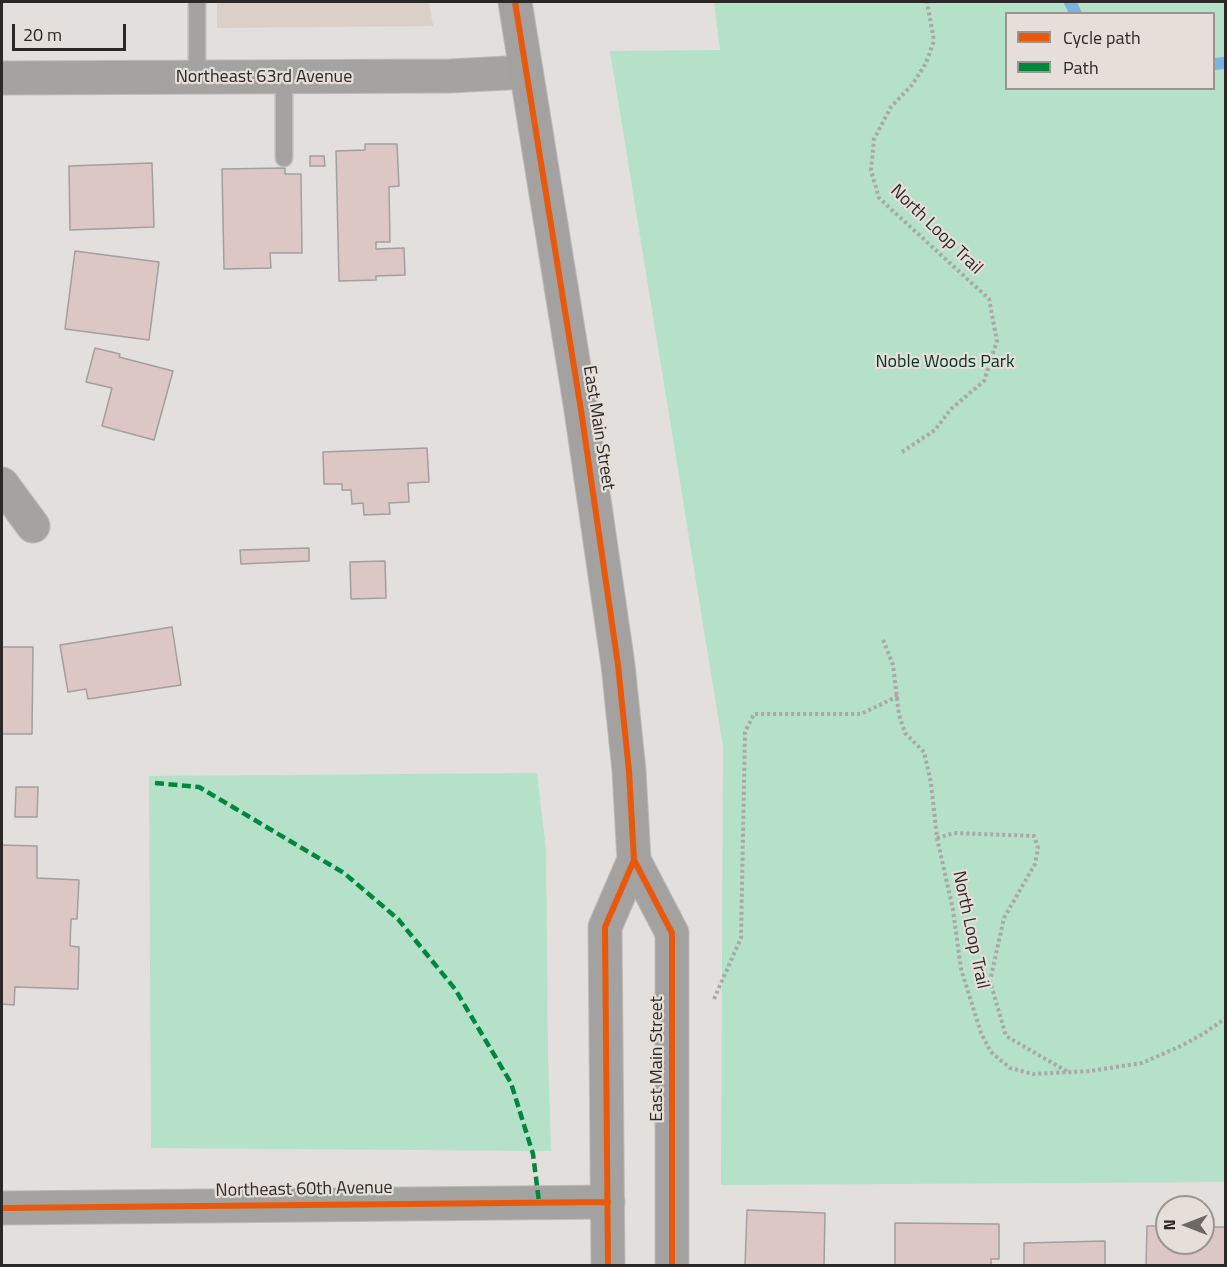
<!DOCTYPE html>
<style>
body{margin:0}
#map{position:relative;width:1227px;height:1267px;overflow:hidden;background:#e2dfdc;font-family:"Titillium Web",sans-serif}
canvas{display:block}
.frame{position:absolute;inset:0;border:3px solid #2b2826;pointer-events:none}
.legend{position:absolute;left:1005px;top:12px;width:210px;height:78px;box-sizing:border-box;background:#e6ded8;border:2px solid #9b9591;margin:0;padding:8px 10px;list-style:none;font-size:18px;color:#2b2826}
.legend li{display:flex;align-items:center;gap:12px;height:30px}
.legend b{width:30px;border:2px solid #9b9591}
.north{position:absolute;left:1155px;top:1195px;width:60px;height:60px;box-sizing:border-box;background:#e6ded8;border:2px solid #9b9591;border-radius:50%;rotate:270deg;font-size:16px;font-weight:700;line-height:24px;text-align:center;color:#2b2826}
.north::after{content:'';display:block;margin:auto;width:21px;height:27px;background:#6b6866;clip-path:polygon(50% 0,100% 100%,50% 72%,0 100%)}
.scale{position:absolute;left:12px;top:24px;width:114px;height:27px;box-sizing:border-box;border:3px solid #2b2826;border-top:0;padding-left:8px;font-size:18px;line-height:21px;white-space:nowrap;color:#2b2826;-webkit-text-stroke:4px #e6ded8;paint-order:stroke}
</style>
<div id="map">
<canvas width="1227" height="1267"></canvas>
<div class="frame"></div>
<ul class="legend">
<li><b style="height:8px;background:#e8590c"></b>Cycle path</li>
<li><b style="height:8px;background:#00873e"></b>Path</li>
</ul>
<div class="north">N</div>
<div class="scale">20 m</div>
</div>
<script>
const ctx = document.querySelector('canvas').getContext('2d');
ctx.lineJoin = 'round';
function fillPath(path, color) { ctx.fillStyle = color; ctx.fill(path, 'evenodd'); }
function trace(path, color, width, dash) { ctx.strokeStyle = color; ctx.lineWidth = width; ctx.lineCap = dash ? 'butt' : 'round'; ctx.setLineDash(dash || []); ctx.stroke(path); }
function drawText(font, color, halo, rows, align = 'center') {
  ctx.font = font + ' "Titillium Web",sans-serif'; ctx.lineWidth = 4.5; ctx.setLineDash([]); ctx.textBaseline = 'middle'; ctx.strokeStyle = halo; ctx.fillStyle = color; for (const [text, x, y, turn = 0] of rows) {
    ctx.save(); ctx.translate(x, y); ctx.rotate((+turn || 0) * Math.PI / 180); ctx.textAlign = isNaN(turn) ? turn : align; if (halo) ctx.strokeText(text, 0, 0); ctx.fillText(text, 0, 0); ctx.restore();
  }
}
const built = new Path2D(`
 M 217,2 L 429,2 L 433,26 L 217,28 Z`);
const green = new Path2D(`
 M 714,2 L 1225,2 L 1225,1182 L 721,1185 L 723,747 L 610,51 L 720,50 ZM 1006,14 L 1214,14 L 1214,88 L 1006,88 Z
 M 537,773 L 546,851 L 548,1055 L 551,1151 L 151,1148 L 149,776 Z`);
const stream = new Path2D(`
 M 1070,2 L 1076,14
 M 1214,64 L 1226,63`);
const building = new Path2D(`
 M 365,144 L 397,144 L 399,186 L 389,187 L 390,242 L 376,242 L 376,249 L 404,248 L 405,275 L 376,276 L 376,280 L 339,281 L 336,151 L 365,150 Z
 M 310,156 L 324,156 L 325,166 L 310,166 Z
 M 152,163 L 154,227 L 70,230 L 69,166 Z
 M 285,168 L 285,174 L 301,174 L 302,253 L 270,253 L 271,268 L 224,269 L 222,169 Z
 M 75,251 L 159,262 L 149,340 L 65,329 Z
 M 95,348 L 120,354 L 119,357 L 173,371 L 154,440 L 102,426 L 112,388 L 86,382 Z
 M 427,448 L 429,482 L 408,483 L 409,502 L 389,503 L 390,514 L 364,515 L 363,503 L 352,504 L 351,490 L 342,490 L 342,484 L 324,484 L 323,452 Z
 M 309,548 L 309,561 L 241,564 L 240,550 Z
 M 385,561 L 386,598 L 351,599 L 350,562 Z
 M 172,627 L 181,685 L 88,699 L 86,689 L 68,692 L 60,645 Z
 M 2,647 L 33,647 L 32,734 L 2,734 Z
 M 16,787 L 38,787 L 37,817 L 15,817 Z
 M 2,845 L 37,846 L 37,878 L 79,880 L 77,919 L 71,919 L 70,946 L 79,947 L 78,989 L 15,987 L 14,1005 L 2,1004 Z
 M 747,1210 L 825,1213 L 824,1266 L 745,1266 Z
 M 895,1223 L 999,1224 L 999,1259 L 991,1259 L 991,1266 L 895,1266 Z
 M 1147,1226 L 1167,1226 L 1167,1243 L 1203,1243 L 1203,1227 L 1226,1227 L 1226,1266 L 1146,1266 Z
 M 1105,1241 L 1105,1266 L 1024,1266 L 1024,1243 Z`);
const path = new Path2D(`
 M 902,452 L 935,430 L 951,409 L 984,381 L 997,341 L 989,299 L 879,198 L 871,170 L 874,139 L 891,107 L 912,85 L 926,63 L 934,41 L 927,2
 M 883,640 L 893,665 L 899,715 L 905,733 L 924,752 L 931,783 L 937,838 L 953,910 L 961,969 L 981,1033 L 991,1052 L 1010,1068 L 1033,1074 L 1090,1071 L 1142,1063 L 1183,1045 L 1206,1032 L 1226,1018
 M 937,838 L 954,833 L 1034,836 L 1038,848 L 1035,864 L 1004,918 L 990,981 L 1006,1036 L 1068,1072
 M 714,999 L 741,938 L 745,732 L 754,714 L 861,714 L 898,696`);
const service = new Path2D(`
 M 197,2 L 197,78
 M 284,78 L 284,158`);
const minor = new Path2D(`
 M 2,78 L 450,76 L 526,72
 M 2,484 L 33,526
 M 2,1208 L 608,1202`);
const secondary = new Path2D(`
 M 515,2 L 581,410 L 618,665 L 629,771 L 634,860 L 672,933 L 672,1266
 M 608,1266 L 605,927 L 634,860`);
const quiet = new Path2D(`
 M 155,783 L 199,787 L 344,873 L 398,919 L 455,989 L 511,1083 L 533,1154 L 539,1202`);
const cycleway = new Path2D(`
 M 515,2 L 581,410 L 618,665 L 629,771 L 634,860 L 672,933 L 672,1266
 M 2,1208 L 608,1202
 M 608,1266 L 605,927 L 634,860`);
const streetNames = [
 ["Northeast 63rd Avenue",264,78],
 ["North Loop Trail",936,230,44],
 ["East Main Street",598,428,81],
 ["North Loop Trail",970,930,78],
 ["East Main Street",658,1059,-90],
 ["Northeast 60th Avenue",304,1190,-1]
];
const parkNames = [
 ["Noble Woods Park",945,363]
];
fillPath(built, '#dad0c9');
fillPath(green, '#b4e1c8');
trace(stream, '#7bb3e0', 12);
fillPath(building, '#dcc7c4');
trace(building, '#a29f9e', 1.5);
trace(service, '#bdbab8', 19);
trace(minor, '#bdbab8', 35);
trace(secondary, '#bdbab8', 35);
trace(path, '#a9a8a6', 4, [3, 3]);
trace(service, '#a4a3a0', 16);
trace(minor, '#a4a3a0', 33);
trace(secondary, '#a3a2a0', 33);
trace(quiet, '#00873e', 4.5, [9, 4.5]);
trace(cycleway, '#e8590c', 6);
drawText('18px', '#2b2826', '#e6ded8', streetNames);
drawText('18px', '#023421', '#e6ded8', parkNames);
</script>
